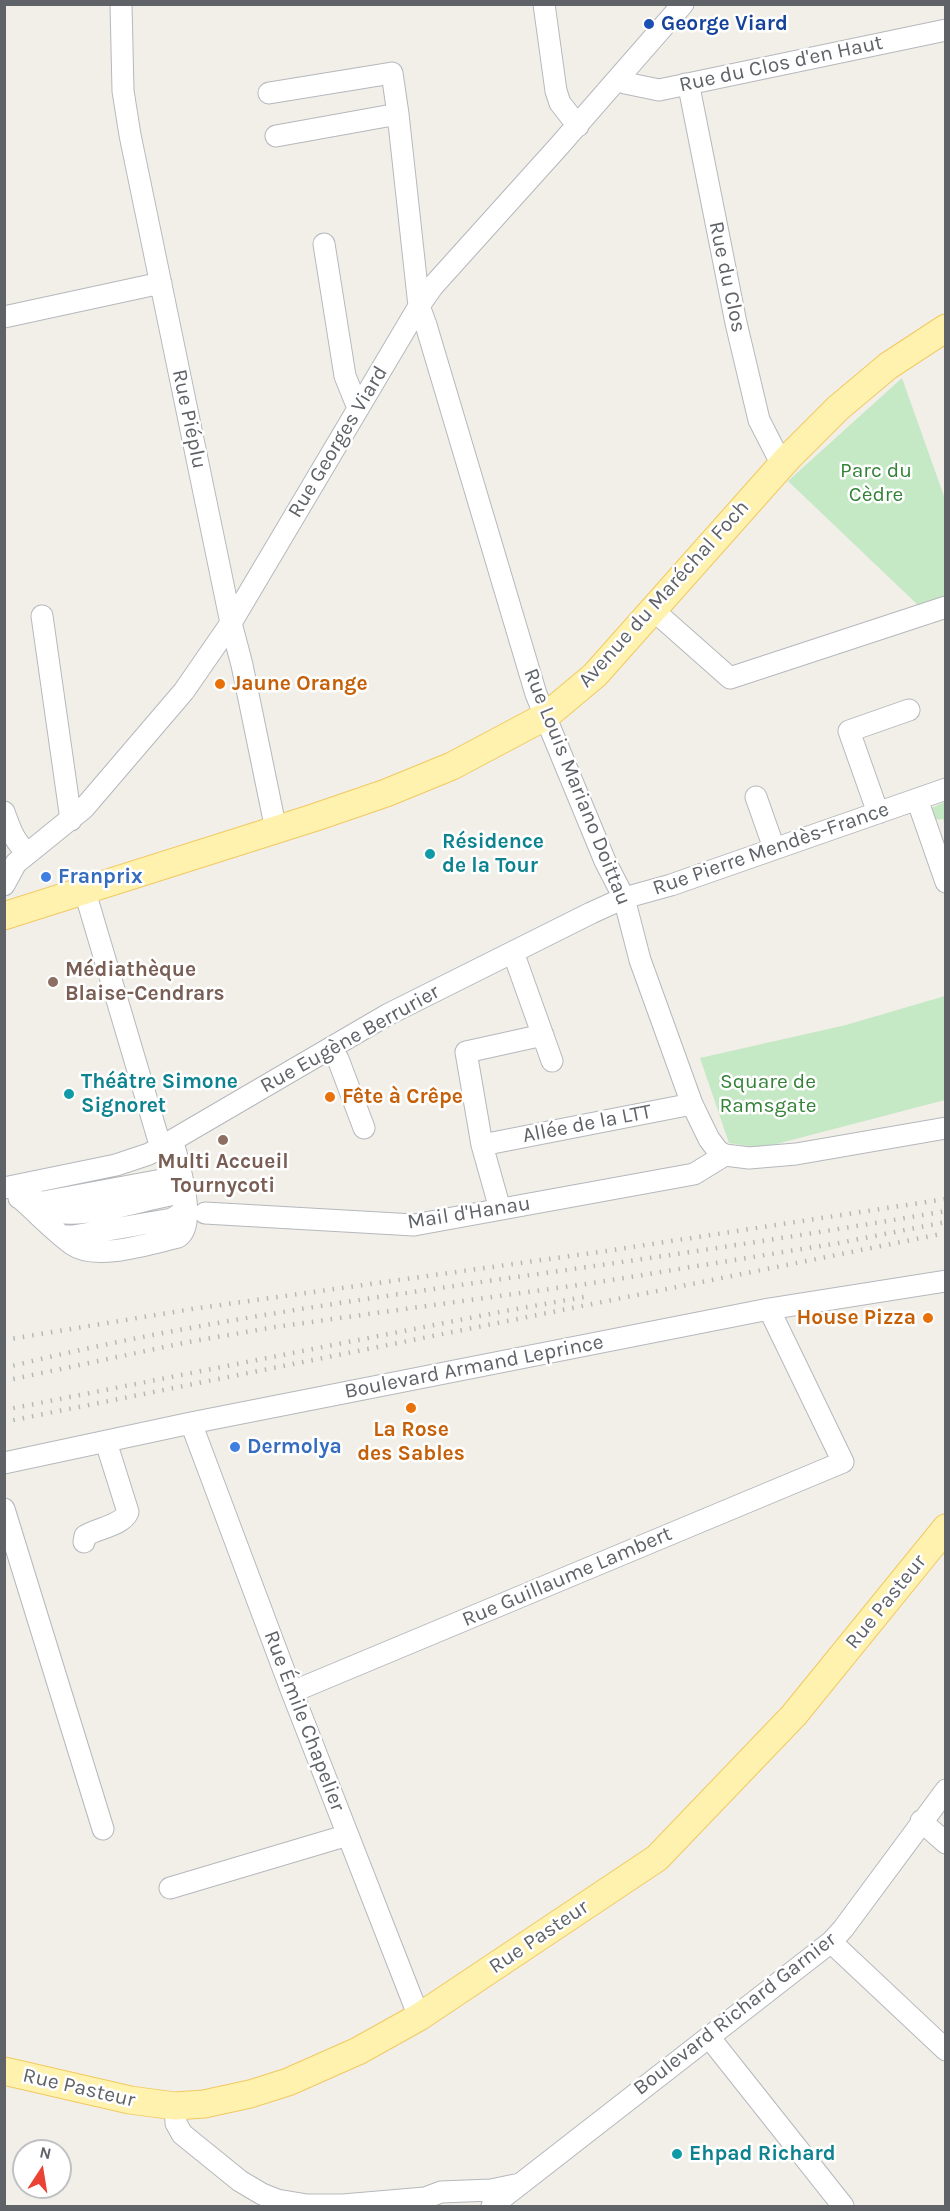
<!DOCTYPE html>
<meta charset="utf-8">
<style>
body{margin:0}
#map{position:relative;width:950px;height:2211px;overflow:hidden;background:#f1efe8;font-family:Karla,sans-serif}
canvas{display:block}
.frame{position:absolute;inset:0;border:6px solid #5f6368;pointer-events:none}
.north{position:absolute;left:12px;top:2139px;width:60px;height:60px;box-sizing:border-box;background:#fff;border:2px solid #bfc1c3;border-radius:50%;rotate:12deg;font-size:16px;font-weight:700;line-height:24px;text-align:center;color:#5f6368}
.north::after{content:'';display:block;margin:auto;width:21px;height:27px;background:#ea4335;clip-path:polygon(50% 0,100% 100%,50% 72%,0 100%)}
</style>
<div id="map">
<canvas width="950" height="2211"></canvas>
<div class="frame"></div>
<div class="north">N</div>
</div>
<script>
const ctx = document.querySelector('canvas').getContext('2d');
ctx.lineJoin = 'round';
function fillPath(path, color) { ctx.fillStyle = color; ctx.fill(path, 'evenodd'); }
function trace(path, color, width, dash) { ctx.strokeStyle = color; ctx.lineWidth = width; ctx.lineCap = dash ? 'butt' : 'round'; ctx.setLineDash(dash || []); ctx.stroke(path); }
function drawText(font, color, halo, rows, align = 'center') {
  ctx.font = font + ' Karla,sans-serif'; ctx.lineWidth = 5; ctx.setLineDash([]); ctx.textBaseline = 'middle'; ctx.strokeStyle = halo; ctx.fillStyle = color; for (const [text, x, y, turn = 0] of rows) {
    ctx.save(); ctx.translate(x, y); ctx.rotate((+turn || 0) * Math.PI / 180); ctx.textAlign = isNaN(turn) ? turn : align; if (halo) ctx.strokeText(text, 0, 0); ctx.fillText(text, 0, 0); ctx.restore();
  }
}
const green = new Path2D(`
 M 902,378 L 945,499 L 945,597 L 920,607 L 788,481 Z
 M 945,802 L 945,825 L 943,819 L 933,820 L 929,809 Z
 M 945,996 L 945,1100 L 761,1148 L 729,1143 L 700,1058 L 846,1025 Z`);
const minor = new Path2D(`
 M 121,4 L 123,91 L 130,135 L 231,623 L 242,665 L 276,830
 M 544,4 L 556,91 L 560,103 L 578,126
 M 618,79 L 625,83 L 659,90 L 946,30
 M 685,84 L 690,92 L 736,323 L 759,420 L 782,465
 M 269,93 L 392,73 L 398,114
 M 276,136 L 398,114 L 419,306 L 426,325 L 536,694 L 605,861 L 624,898 L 640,960 L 692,1104 L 709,1139 L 718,1151 L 725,1155 L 749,1158 L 796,1154 L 946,1128
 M 324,244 L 345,376 L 358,408
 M 4,317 L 161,283
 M 652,609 L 730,678 L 946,607
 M 42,616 L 71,820
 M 756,797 L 774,848
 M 917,799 L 946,882
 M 4,812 C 10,828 14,842 28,853
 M 878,813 L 849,731 L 909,710
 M 4,885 L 16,863 L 84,808 L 184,691 L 231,623 L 419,306 L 433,286 L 559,146 L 683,4
 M 85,892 L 161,1148
 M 513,952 L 552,1061
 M 338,1059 L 364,1128
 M 482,1145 L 692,1104
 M 4,1188 L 116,1165 L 149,1154 L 387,1015 L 591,913 L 624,898 L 671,885 L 946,789
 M 19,1198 L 43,1202 L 167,1179 L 180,1170
 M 21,1199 C 38,1214 55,1232 73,1245 C 96,1261 152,1243 178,1237 C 198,1225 178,1162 173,1142
 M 38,1207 C 69,1223 127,1204 161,1197 L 170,1195 L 183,1184
 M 500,1209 L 482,1145 L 466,1052 L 543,1035
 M 205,1213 L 414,1225 L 694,1174 L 725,1155
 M 64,1236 L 73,1236 L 172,1219 L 180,1214 L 186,1205
 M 191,1423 L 292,1692 L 419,2017
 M 4,1463 L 191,1423 L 769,1309 L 946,1281
 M 4,1509 L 103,1829
 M 84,1542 L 85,1536 C 97,1528 122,1526 128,1512 L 106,1442
 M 292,1692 L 843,1462 L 769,1309
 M 921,1821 L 946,1843
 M 170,1888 L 348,1835
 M 831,1942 L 946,2050
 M 709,2037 L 843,2206
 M 175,2106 L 176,2123 L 182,2134 L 240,2181 L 262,2194 L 277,2200 L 307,2205 L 343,2205 L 425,2198 L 441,2192 L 491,2190 L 515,2185
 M 492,2206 L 831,1942 L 843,1929 L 946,1790`);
const major = new Path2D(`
 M 4,916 L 313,818 L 386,793 L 452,766 L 546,716 L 595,675 L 787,459 L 838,408 L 888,366 L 946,328
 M 4,2071 L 130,2100 L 175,2106 L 204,2104 L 250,2094 L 288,2082 L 358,2051 L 419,2017 L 657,1858 L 794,1715 L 946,1528`);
const rail = new Path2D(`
 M 4,1340 L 192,1309 L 606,1251 L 946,1199
 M 4,1368 C 166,1327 331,1304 495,1280 C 646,1259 796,1237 946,1211
 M 4,1381 L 188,1342 L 275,1327 L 593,1283 L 839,1243 L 946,1222
 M 4,1410 L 505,1311 L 584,1297
 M 4,1422 L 946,1233`);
const markers = [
 [649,24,6,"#1a4fb4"],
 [220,684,6,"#e8710a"],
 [430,854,6,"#0f9aa8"],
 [46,877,6,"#3f7fe0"],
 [53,982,6,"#8d6e63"],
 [69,1094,6,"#0f9aa8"],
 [330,1097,6,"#e8710a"],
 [223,1140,6,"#8d6e63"],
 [928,1318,6,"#e8710a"],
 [411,1408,6,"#e8710a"],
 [235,1447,6,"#3f7fe0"],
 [677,2154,6,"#0f9aa8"]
];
const transitNames = [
 ["George Viard",661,24]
];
const streetNames = [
 ["Rue du Clos d'en Haut",781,64,-12],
 ["Rue du Clos",727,277,78],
 ["Rue Piéplu",189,419,78],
 ["Rue Georges Viard",338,442,-59],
 ["Avenue du Maréchal Foch",664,594,-48],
 ["Rue Louis Mariano Doittau",577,787,68],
 ["Rue Pierre Mendès-France",771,849,-19],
 ["Rue Eugène Berrurier",350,1039,-29],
 ["Allée de la LTT",587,1124,-11],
 ["Mail d'Hanau",469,1213,-9],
 ["Boulevard Armand Leprince",474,1367,-11],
 ["Rue Guillaume Lambert",567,1577,-23],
 ["Rue Pasteur",886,1602,-51],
 ["Rue Émile Chapelier",304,1721,69],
 ["Rue Pasteur",539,1937,-34],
 ["Boulevard Richard Garnier",735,2014,-38],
 ["Rue Pasteur",79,2088,13]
];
const parkNames = [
 ["Parc du",876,471],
 ["Cèdre",876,495],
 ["Square de",768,1082],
 ["Ramsgate",768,1106]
];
const foodNames = [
 ["Jaune Orange",232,684],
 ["Fête à Crêpe",342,1097],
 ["House Pizza",916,1318,"right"],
 ["La Rose",411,1430,"center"],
 ["des Sables",411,1454,"center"]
];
const cultureNames = [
 ["Résidence",442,842],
 ["de la Tour",442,866],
 ["Théâtre Simone",81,1082],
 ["Signoret",81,1106],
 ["Ehpad Richard",689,2154]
];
const shopNames = [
 ["Franprix",58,877],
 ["Dermolya",247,1447]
];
const educationNames = [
 ["Médiathèque",65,970],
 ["Blaise-Cendrars",65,994],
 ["Multi Accueil",223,1162,"center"],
 ["Tournycoti",223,1186,"center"]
];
fillPath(green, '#c5e8c5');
trace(minor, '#b5b8bc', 23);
trace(major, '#f2c960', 29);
trace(minor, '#fff', 21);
trace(major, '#fff2af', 27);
trace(rail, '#b6b7b8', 4.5, [1.5, 8]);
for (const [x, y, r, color] of markers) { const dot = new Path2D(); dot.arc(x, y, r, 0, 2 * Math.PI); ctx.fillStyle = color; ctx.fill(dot); trace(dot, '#fff', 2); }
drawText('bold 21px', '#164399', '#fff', transitNames, 'left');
drawText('21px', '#5f6368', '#fff', streetNames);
drawText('21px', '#348238', '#fff', parkNames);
drawText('bold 21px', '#c56008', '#fff', foodNames, 'left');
drawText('bold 21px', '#0d838f', '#fff', cultureNames, 'left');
drawText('bold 21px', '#366cbe', '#fff', shopNames, 'left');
drawText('bold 21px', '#785e54', '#fff', educationNames, 'left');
</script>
